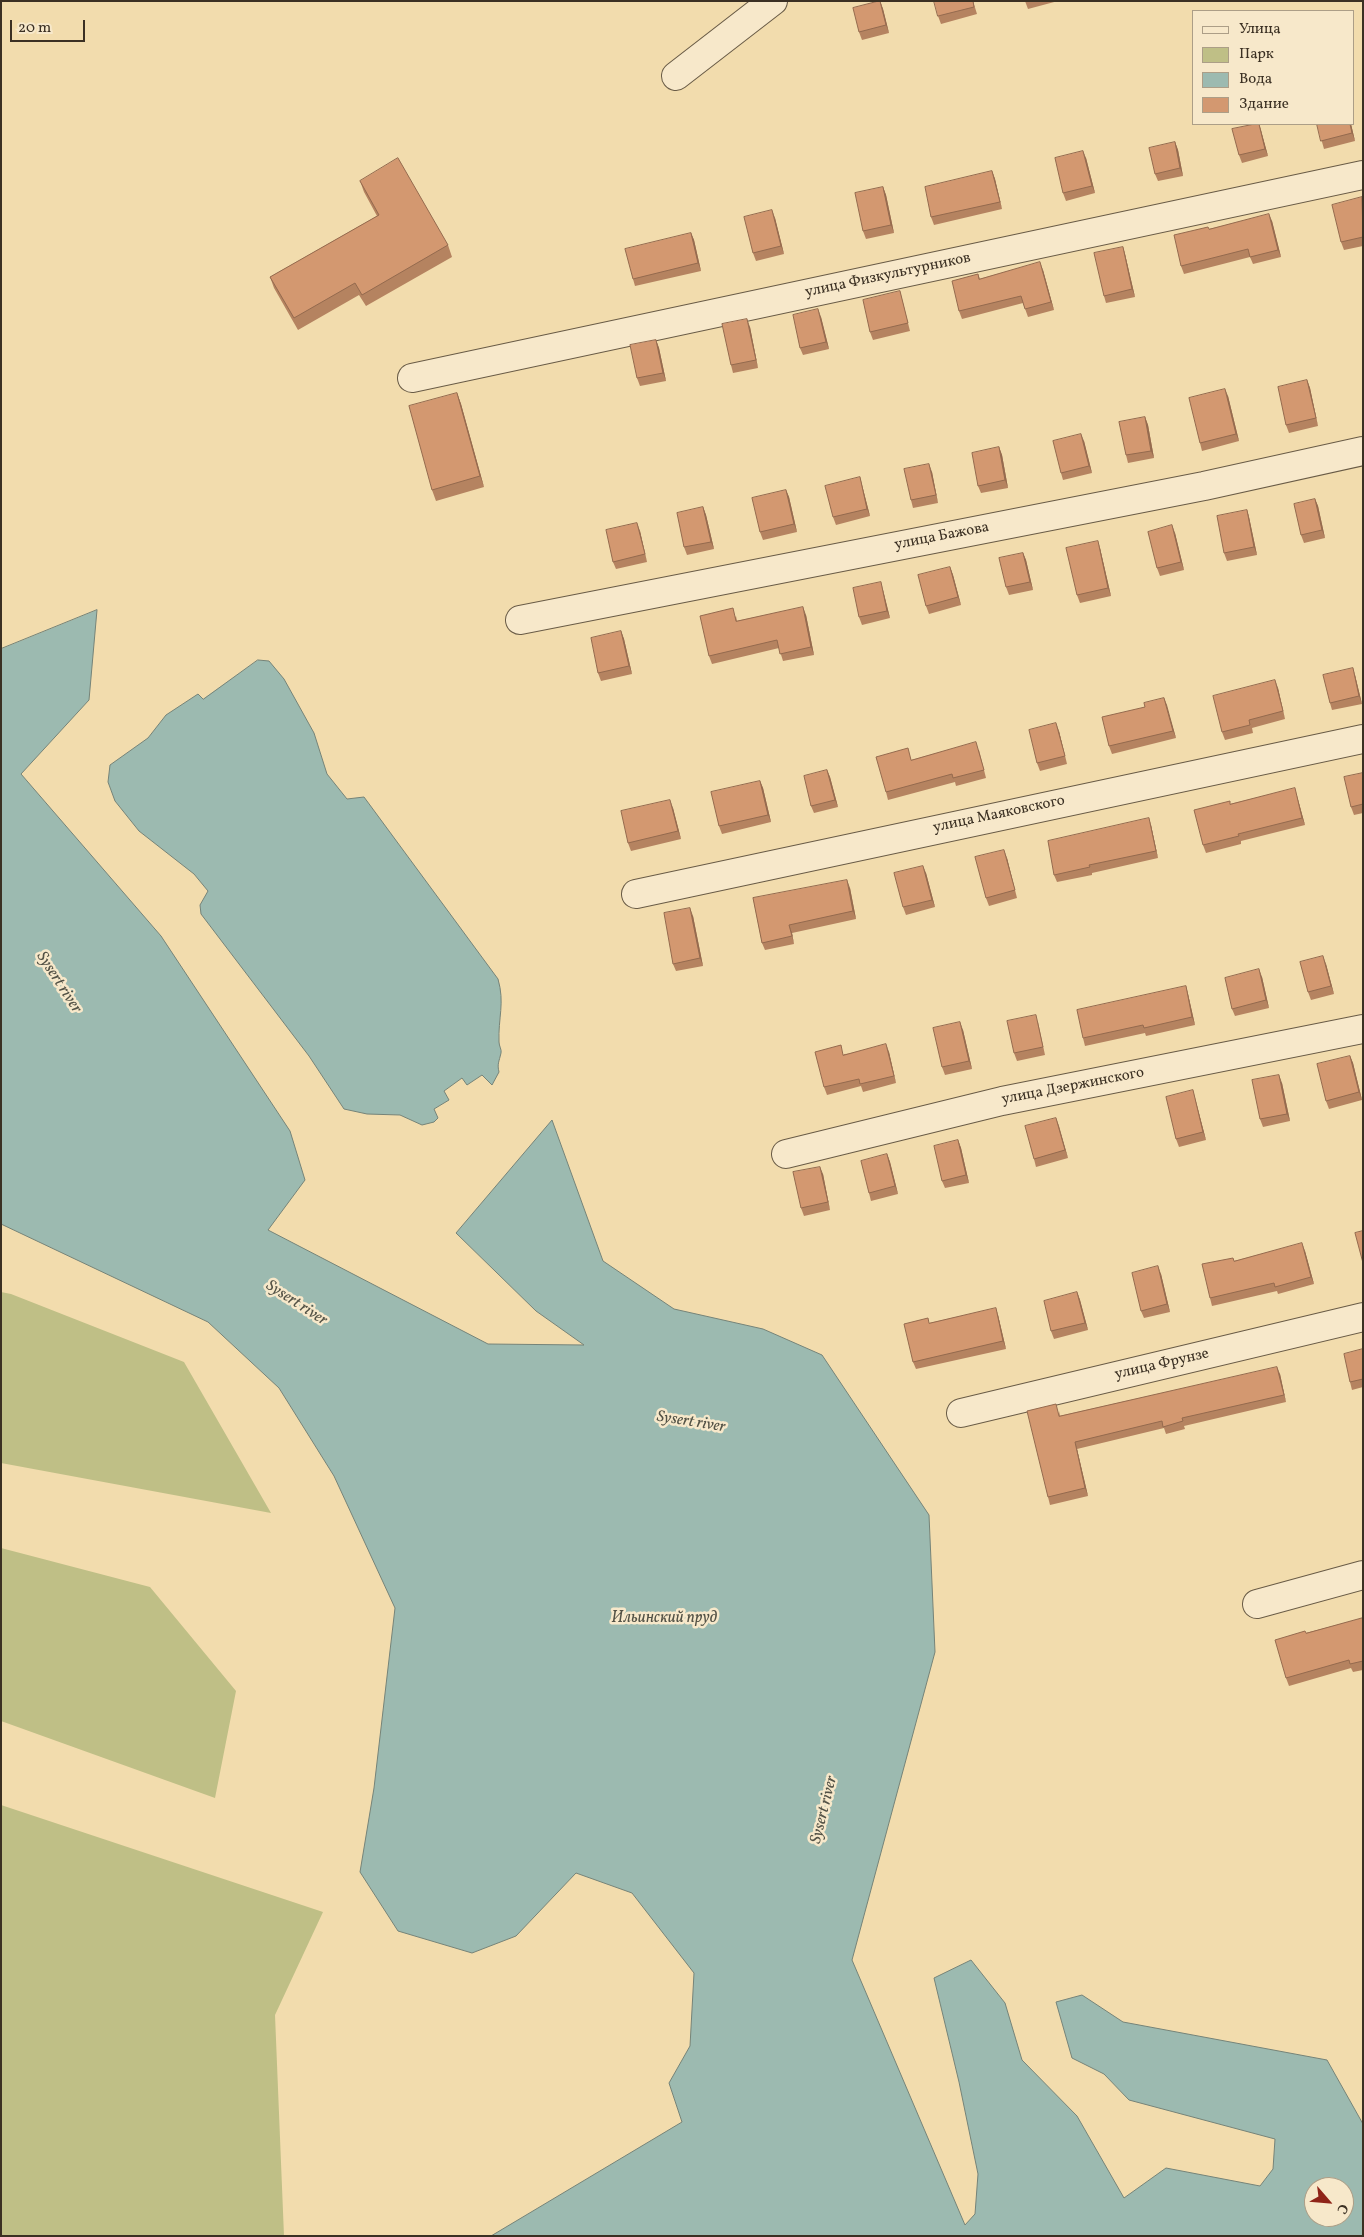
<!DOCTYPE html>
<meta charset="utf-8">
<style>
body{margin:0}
#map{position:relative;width:1364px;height:2237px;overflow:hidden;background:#f2dcad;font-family:Vollkorn,serif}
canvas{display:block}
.frame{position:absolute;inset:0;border:2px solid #3b3023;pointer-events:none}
.legend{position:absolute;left:1192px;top:10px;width:162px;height:115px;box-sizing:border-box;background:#f7e8ca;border:1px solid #ac9e87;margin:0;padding:6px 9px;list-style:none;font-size:15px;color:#3b3023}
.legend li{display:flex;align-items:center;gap:10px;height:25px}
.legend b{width:25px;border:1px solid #ac9e87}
.north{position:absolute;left:1304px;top:2177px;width:50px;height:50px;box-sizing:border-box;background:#f7e8ca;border:1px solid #ac9e87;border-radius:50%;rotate:117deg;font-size:14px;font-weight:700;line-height:20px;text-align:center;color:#3b3023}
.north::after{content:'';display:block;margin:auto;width:18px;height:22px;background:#8f2418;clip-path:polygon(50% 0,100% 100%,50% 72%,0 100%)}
.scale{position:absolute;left:10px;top:20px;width:75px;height:22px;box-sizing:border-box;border:2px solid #3b3023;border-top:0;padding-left:6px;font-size:15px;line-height:18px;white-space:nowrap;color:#3b3023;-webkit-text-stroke:4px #f7e8ca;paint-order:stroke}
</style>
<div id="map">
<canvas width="1364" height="2237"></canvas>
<div class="frame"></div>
<ul class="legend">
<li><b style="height:6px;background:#f7e8ca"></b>Улица</li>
<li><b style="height:14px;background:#bfbf86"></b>Парк</li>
<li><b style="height:14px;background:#9cbab0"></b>Вода</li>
<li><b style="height:14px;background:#d39870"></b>Здание</li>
</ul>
<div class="north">С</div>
<div class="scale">20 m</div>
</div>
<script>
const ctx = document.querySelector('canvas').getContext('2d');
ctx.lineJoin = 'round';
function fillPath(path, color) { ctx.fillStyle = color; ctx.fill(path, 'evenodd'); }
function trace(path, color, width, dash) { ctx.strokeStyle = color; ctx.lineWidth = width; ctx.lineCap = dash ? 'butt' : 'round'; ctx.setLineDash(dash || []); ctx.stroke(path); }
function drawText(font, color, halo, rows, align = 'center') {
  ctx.font = font + ' Vollkorn,serif'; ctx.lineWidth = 5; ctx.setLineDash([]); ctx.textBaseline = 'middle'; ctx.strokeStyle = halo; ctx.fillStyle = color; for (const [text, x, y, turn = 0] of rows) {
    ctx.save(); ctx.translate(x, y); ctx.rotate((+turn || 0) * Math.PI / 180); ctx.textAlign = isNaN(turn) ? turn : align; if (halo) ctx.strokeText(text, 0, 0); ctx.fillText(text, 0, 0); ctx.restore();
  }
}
const green = new Path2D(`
 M 1,1292 L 11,1294 L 184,1362 L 271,1513 L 1,1463 Z
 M 1,1548 L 150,1587 L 236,1691 L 215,1798 L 1,1721 Z
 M 1,1805 L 323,1912 L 275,2015 L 284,2236 L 1,2236 Z`);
const water = new Path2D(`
 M 97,610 L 89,700 L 21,774 L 161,936 L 290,1131 L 305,1180 L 268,1230 L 488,1344 L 584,1345 L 536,1311 L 456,1233 L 552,1120 L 603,1261 L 674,1309 L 763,1329 L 822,1355 L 929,1515 L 935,1652 L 852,1960 L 965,2225 L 975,2214 L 978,2174 L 959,2082 L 934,1978 L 971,1960 L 1005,2003 L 1022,2060 L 1077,2116 L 1124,2198 L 1166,2168 L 1260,2186 L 1273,2169 L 1275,2139 L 1129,2100 L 1104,2074 L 1072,2058 L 1056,2002 L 1082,1995 L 1123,2022 L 1327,2060 L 1363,2124 L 1363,2236 L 491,2236 L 682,2122 L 669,2083 L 690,2046 L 694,1973 L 632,1893 L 576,1873 L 516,1936 L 472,1953 L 398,1931 L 360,1872 L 374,1788 L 395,1608 L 334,1476 L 279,1388 L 208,1322 L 1,1224 L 1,649 ZM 1314,2187 L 1344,2187 L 1344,2217 L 1314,2217 Z
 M 258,660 L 269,661 L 284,679 L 314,733 L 327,774 L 347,799 L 364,797 L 498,979 C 505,1003 498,1018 499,1042 C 499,1046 502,1050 501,1053 C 499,1062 497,1064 499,1072 L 492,1085 L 482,1075 L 467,1085 L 462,1078 L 444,1091 L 449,1100 L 434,1109 L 438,1118 L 434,1122 L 422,1125 L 400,1115 L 367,1114 L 344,1109 L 309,1056 L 201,914 L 200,905 L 208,891 L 194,874 L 139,831 L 115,801 L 108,782 L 110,765 L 148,738 L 166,715 L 198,694 L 203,699 Z`);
const street = new Path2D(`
 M 676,76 L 773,1
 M 412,378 L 1363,175
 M 520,620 L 1204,486 L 1363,451
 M 636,894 L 1363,739
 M 786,1154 L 1002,1101 L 1363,1029
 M 961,1413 L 1363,1317
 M 1257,1604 L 1363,1575`);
const wall = new Path2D(`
 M 880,1 L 883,9 L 889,33 L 862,40 L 859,32 Z
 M 973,1 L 977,14 L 941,24 L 938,16 Z
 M 1025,1 L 1058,1 L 1028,9 Z
 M 1259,124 L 1268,156 L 1242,163 L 1239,155 Z
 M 1317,124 L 1351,124 L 1355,141 L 1324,149 Z
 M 1175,142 L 1178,150 L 1183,176 L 1158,181 L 1155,174 Z
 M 1086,158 L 1095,193 L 1066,201 L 1063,193 Z
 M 992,171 L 995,179 L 1002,209 L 934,225 L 931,217 Z
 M 360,181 L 448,245 L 452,257 L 366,306 L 359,295 L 298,330 L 274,288 L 270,277 L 377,216 L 364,192 Z
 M 883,187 L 886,195 L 894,233 L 866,239 L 863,231 Z
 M 1363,198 L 1363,246 L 1344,250 L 1341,242 Z
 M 775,218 L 784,254 L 756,261 L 753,253 Z
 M 1272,221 L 1281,257 L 1253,264 L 1250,257 L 1184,274 L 1181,266 L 1209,229 Z
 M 691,233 L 694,240 L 701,271 L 635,286 L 633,279 Z
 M 1123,247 L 1125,254 L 1135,297 L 1106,303 L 1104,296 Z
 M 1043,270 L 1054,310 L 1028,317 L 1023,303 L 962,319 L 959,311 L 978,274 L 980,279 Z
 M 900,291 L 910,331 L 873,340 L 870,332 Z
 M 821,317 L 829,349 L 803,355 L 800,348 Z
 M 750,327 L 758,368 L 733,373 L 731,365 Z
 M 656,340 L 659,348 L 666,381 L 640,386 L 637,378 Z
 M 1307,380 L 1310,388 L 1318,426 L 1289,433 L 1286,425 Z
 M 457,393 L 461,404 L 484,487 L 436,501 L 432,490 Z
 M 1228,396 L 1239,441 L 1202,451 L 1200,443 Z
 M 1145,417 L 1148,425 L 1154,458 L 1128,463 L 1126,455 Z
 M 1084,441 L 1092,473 L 1063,480 L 1061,473 Z
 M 999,447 L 1002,455 L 1008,488 L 981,493 L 978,486 Z
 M 932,472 L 938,503 L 913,508 L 911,500 Z
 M 860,477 L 862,485 L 870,516 L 836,525 L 833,517 Z
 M 786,490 L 789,497 L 797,532 L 763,540 L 760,532 Z
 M 1315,499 L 1318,506 L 1325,538 L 1304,543 L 1301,535 Z
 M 703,507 L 706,515 L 714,549 L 687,555 L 684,547 Z
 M 1247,510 L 1249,517 L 1257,555 L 1227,561 L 1224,553 Z
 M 640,531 L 647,562 L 616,569 L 613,562 Z
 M 1175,533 L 1184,570 L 1160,576 L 1157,568 Z
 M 1100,548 L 1111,596 L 1080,603 L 1077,595 Z
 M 1023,553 L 1026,560 L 1033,590 L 1009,595 L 1006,587 Z
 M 950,567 L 953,575 L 961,605 L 929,614 L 926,606 Z
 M 883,590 L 890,618 L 862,625 L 859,617 Z
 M 806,615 L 814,655 L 783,661 L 779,648 L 712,664 L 709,656 L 736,616 L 737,621 Z
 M 621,631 L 624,639 L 632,674 L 601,681 L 598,673 Z
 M 1355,675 L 1362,704 L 1332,710 L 1330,703 Z
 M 1278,688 L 1285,719 L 1252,728 L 1253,733 L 1225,740 L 1222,732 Z
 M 1164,698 L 1176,738 L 1112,754 L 1109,746 L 1145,707 Z
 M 1059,731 L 1067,764 L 1040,771 L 1037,763 Z
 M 979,750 L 986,778 L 956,786 L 955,782 L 888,800 L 886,792 L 911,760 Z
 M 827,770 L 830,777 L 838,807 L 814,813 L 811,806 Z
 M 1363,773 L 1363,813 L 1354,815 L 1351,807 Z
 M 760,781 L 763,788 L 771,822 L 722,834 L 719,826 Z
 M 1297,796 L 1305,825 L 1241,841 L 1241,844 L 1206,853 L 1203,845 L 1231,804 Z
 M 673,808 L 681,839 L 631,851 L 628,843 Z
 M 1151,825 L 1158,858 L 1092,873 L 1092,875 L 1057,882 L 1054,875 Z
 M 1007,858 L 1017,898 L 989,906 L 986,898 Z
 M 926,873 L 935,907 L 906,915 L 903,907 Z
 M 850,888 L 856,919 L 792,933 L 794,944 L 765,950 L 762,943 L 753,898 Z
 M 693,916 L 703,966 L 676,971 L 673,964 Z
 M 1326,964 L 1334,994 L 1311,1000 L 1308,992 Z
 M 1262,977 L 1269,1008 L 1235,1016 L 1232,1009 Z
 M 1186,986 L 1188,994 L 1195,1025 L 1146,1036 L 1145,1033 L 1085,1046 L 1083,1038 Z
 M 1038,1022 L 1045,1055 L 1017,1061 L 1014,1053 Z
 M 963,1030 L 972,1069 L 945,1075 L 942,1067 Z
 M 889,1052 L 896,1083 L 863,1092 L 861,1086 L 827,1095 L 824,1087 L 844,1054 Z
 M 1350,1056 L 1353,1063 L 1362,1100 L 1329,1109 L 1326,1101 Z
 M 1282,1083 L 1290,1121 L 1263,1127 L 1260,1119 Z
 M 1195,1098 L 1206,1140 L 1179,1147 L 1176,1139 Z
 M 1056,1118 L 1068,1158 L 1036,1167 L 1034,1159 Z
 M 958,1140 L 961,1148 L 969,1183 L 945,1188 L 942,1181 Z
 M 887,1154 L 890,1162 L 898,1194 L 871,1201 L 869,1193 Z
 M 823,1174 L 830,1210 L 804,1216 L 801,1208 Z
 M 1305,1251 L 1314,1284 L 1278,1294 L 1277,1291 L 1212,1306 L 1210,1298 L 1234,1261 Z
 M 1161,1274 L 1170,1312 L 1144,1318 L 1141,1311 Z
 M 1077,1292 L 1080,1300 L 1088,1330 L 1054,1339 L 1051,1331 Z
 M 998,1315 L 1006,1349 L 916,1369 L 913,1362 L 930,1323 Z
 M 1363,1349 L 1363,1387 L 1352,1390 L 1350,1382 Z
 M 1280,1374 L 1286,1402 L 1184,1426 L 1185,1429 L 1166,1434 L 1164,1428 L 1077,1449 L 1088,1496 L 1050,1505 L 1048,1497 L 1059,1411 L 1060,1416 Z
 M 1363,1618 L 1363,1670 L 1353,1672 L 1351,1668 L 1289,1686 L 1286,1678 L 1306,1633 Z`);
const shadedWall = new Path2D(`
 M 880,1 L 883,9 L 889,33 L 886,25 Z
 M 1259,124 L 1261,130 L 1268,156 L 1265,149 Z
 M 1350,124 L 1351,124 L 1355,141 L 1352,133 Z
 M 1175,142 L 1178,150 L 1183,176 L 1180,168 Z
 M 1083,151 L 1086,158 L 1095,193 L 1092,186 Z
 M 992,171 L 995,179 L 1002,209 L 1000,202 Z
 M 883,187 L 886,195 L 894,233 L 891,225 Z
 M 772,210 L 775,218 L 784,254 L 781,246 Z
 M 1269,214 L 1272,221 L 1281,257 L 1278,250 Z
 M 691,233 L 694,240 L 701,271 L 698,263 Z
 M 1123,247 L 1125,254 L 1135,297 L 1132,289 Z
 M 1040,262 L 1043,270 L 1054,310 L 1051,302 Z
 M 818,309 L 821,317 L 829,349 L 826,342 Z
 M 747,319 L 750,327 L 758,368 L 756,360 Z
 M 656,340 L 659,348 L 666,381 L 663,373 Z
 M 1307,380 L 1310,388 L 1318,426 L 1316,418 Z
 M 1225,389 L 1228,396 L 1239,441 L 1236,434 Z
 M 457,393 L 461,404 L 484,487 L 480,476 Z
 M 1145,417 L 1148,425 L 1154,458 L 1151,451 Z
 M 1081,434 L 1084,441 L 1092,473 L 1089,466 Z
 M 999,447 L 1002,455 L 1008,488 L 1005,480 Z
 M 929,464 L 932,472 L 938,503 L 936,495 Z
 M 860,477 L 862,485 L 870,516 L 867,509 Z
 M 786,490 L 789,497 L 797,532 L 794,524 Z
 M 1315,499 L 1318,506 L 1325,538 L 1322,530 Z
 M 703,507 L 706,515 L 714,549 L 711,542 Z
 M 1247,510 L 1249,517 L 1257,555 L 1254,547 Z
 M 637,523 L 640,531 L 647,562 L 645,554 Z
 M 1172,525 L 1175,533 L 1184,570 L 1181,562 Z
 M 1098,541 L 1100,548 L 1111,596 L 1108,588 Z
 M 1023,553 L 1026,560 L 1033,590 L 1030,582 Z
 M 950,567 L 953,575 L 961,605 L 958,597 Z
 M 881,582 L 890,618 L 887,611 Z
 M 803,607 L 806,615 L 814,655 L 811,647 Z
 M 621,631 L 624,639 L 632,674 L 629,666 Z
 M 1353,668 L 1355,675 L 1362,704 L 1359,696 Z
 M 1275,680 L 1278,688 L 1285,719 L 1283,711 Z
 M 1164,698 L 1167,705 L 1176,738 L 1173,731 Z
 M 1056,723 L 1059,731 L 1067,764 L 1065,756 Z
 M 827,770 L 830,777 L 838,807 L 835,800 Z
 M 760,781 L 763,788 L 771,822 L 768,815 Z
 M 1295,788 L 1297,796 L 1305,825 L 1302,818 Z
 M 670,800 L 673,808 L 681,839 L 678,831 Z
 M 1149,818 L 1151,825 L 1158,858 L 1156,851 Z
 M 1004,850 L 1007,858 L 1017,898 L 1015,890 Z
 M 923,866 L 926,873 L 935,907 L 932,900 Z
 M 847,880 L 850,888 L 856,919 L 853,911 Z
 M 690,908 L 693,916 L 703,966 L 700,958 Z
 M 789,925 L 792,933 L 794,944 L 792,936 Z
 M 1323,956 L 1326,964 L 1334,994 L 1331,986 Z
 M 1259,969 L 1262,977 L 1269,1008 L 1266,1000 Z
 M 1186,986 L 1188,994 L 1195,1025 L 1192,1017 Z
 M 960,1022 L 963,1030 L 972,1069 L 969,1061 Z
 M 886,1044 L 889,1052 L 896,1083 L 894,1076 Z
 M 1350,1056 L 1353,1063 L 1362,1100 L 1359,1092 Z
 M 1279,1075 L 1282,1083 L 1290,1121 L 1287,1114 Z
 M 1193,1090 L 1195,1098 L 1206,1140 L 1203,1132 Z
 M 1056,1118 L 1059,1126 L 1068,1158 L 1065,1150 Z
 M 958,1140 L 961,1148 L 969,1183 L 966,1175 Z
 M 887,1154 L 890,1162 L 898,1194 L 895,1186 Z
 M 820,1167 L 823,1174 L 830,1210 L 828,1202 Z
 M 1302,1243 L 1305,1251 L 1314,1284 L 1311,1277 Z
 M 1158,1266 L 1161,1274 L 1170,1312 L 1167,1304 Z
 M 1077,1292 L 1080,1300 L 1088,1330 L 1085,1323 Z
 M 996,1308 L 998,1315 L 1006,1349 L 1003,1341 Z
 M 1277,1367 L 1280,1374 L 1286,1402 L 1284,1395 Z
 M 1075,1442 L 1077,1449 L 1088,1496 L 1085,1488 Z`);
const building = new Path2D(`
 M 879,1 L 880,1 L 886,25 L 859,32 L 853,8 Z
 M 934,1 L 973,1 L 974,7 L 938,16 Z
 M 1255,124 L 1259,124 L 1265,149 L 1239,155 L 1232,129 Z
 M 1317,124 L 1350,124 L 1352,133 L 1321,141 Z
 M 1175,142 L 1180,168 L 1155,174 L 1149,148 Z
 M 1083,151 L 1092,186 L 1063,193 L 1055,158 Z
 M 398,158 L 448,245 L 362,295 L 355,283 L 294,318 L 270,277 L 379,215 L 360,181 Z
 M 992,171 L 1000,202 L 931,217 L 925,187 Z
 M 883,187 L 891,225 L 863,231 L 855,193 Z
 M 1362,197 L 1363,237 L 1341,242 L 1332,205 Z
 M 772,210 L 781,246 L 753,253 L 744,217 Z
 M 1269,214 L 1278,250 L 1250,257 L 1248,249 L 1181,266 L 1174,235 L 1208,227 L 1209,229 Z
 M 691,233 L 698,263 L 633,279 L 625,249 Z
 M 1123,247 L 1132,289 L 1104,296 L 1094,253 Z
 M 1040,262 L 1051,302 L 1025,309 L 1021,296 L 959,311 L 952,281 L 978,274 L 979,279 Z
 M 900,291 L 908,323 L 870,332 L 863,300 Z
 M 818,309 L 826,342 L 800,348 L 793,315 Z
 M 747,319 L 756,360 L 731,365 L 722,324 Z
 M 656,340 L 663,373 L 637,378 L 630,345 Z
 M 1307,380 L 1316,418 L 1286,425 L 1278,387 Z
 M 1225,389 L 1236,434 L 1200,443 L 1189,398 Z
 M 457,393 L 480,476 L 432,490 L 409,406 Z
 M 1145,417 L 1151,451 L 1126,455 L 1119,422 Z
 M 1081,434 L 1089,466 L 1061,473 L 1053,441 Z
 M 999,447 L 1005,480 L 978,486 L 972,453 Z
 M 929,464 L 936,495 L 911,500 L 904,469 Z
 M 860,477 L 867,509 L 833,517 L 825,486 Z
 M 786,490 L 794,524 L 760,532 L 752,498 Z
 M 1315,499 L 1322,530 L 1301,535 L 1294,504 Z
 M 703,507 L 711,542 L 684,547 L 677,513 Z
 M 1247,510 L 1254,547 L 1224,553 L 1217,516 Z
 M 637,523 L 645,554 L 613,562 L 606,530 Z
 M 1172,525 L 1181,562 L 1157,568 L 1148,532 Z
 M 1098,541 L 1108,588 L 1077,595 L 1066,548 Z
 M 1023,553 L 1030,582 L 1006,587 L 999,558 Z
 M 950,567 L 958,597 L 926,606 L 918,575 Z
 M 881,582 L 887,611 L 859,617 L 853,588 Z
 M 803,607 L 811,647 L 780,654 L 777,640 L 709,656 L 700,616 L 733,608 L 736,621 Z
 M 621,631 L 629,666 L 598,673 L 591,638 Z
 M 1353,668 L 1359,696 L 1330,703 L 1323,675 Z
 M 1275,680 L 1283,711 L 1249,720 L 1250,725 L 1222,732 L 1213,696 Z
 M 1164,698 L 1173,731 L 1109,746 L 1102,717 L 1145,707 L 1144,703 Z
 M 1056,723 L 1065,756 L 1037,763 L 1029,730 Z
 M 976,742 L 984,770 L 953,778 L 952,774 L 886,792 L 876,757 L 908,748 L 911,760 Z
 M 827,770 L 835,800 L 811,806 L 804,776 Z
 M 1363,773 L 1363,804 L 1351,807 L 1344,777 Z
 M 760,781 L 768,815 L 719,826 L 711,792 Z
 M 1295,788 L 1302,818 L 1238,834 L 1239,836 L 1203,845 L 1194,810 L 1230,801 L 1230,804 Z
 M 670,800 L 678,831 L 628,843 L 621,811 Z
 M 1149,818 L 1156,851 L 1089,865 L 1090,867 L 1054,875 L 1048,841 Z
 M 1004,850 L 1015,890 L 986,898 L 975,857 Z
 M 923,866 L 932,900 L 903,907 L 894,873 Z
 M 847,880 L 853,911 L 789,925 L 792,936 L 762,943 L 753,898 Z
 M 690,908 L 700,958 L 673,964 L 664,913 Z
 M 1323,956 L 1331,986 L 1308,992 L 1300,962 Z
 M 1259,969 L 1266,1000 L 1232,1009 L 1225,978 Z
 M 1186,986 L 1192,1017 L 1144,1028 L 1143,1025 L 1083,1038 L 1077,1010 Z
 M 1036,1015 L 1043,1047 L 1014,1053 L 1007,1021 Z
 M 960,1022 L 969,1061 L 942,1067 L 933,1028 Z
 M 886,1044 L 894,1076 L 860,1084 L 859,1079 L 824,1087 L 815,1052 L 841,1045 L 843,1055 Z
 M 1350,1056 L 1359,1092 L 1326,1101 L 1317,1064 Z
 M 1279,1075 L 1287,1114 L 1260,1119 L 1252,1080 Z
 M 1193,1090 L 1203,1132 L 1176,1139 L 1166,1097 Z
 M 1056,1118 L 1065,1150 L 1034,1159 L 1025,1126 Z
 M 958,1140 L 966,1175 L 942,1181 L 934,1146 Z
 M 887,1154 L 895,1186 L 869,1193 L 861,1161 Z
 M 820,1167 L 828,1202 L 801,1208 L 793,1172 Z
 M 1363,1231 L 1363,1263 L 1355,1233 Z
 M 1302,1243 L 1311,1277 L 1275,1287 L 1274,1283 L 1210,1298 L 1202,1264 L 1233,1258 L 1234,1261 Z
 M 1158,1266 L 1167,1304 L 1141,1311 L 1132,1273 Z
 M 1077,1292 L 1085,1323 L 1051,1331 L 1044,1301 Z
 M 996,1308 L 1003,1341 L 913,1362 L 904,1324 L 928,1318 L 929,1323 Z
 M 1363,1349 L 1363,1379 L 1350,1382 L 1344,1354 Z
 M 1277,1367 L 1284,1395 L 1182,1418 L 1183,1421 L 1163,1427 L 1162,1421 L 1075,1442 L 1085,1488 L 1048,1497 L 1027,1411 L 1056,1404 L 1059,1416 Z
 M 1363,1618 L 1363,1661 L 1350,1664 L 1349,1660 L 1286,1678 L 1275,1640 L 1305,1631 L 1306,1633 Z`);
const streetNames = [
 ["улица Физкультурников",888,276,-12],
 ["улица Бажова",942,537,-11],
 ["улица Маяковского",999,815,-12],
 ["улица Дзержинского",1073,1087,-11],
 ["улица Фрунзе",1162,1365,-13]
];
const waterNames = [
 ["Sysert river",58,983,57],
 ["Sysert river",296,1304,33],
 ["Sysert river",691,1423,9],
 ["Ильинский пруд",664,1619],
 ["Sysert river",825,1810,-76]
];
fillPath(green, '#bfbf86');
fillPath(water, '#9cbab0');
trace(water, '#758378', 1);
trace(street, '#695b46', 30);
trace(street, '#f7e8ca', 28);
fillPath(wall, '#b58360');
fillPath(shadedWall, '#946a4e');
fillPath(building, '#d39870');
trace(building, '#946a4e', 1);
drawText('15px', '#3b3023', '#f7e8ca', streetNames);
drawText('italic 16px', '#535246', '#f7e8ca', waterNames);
</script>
